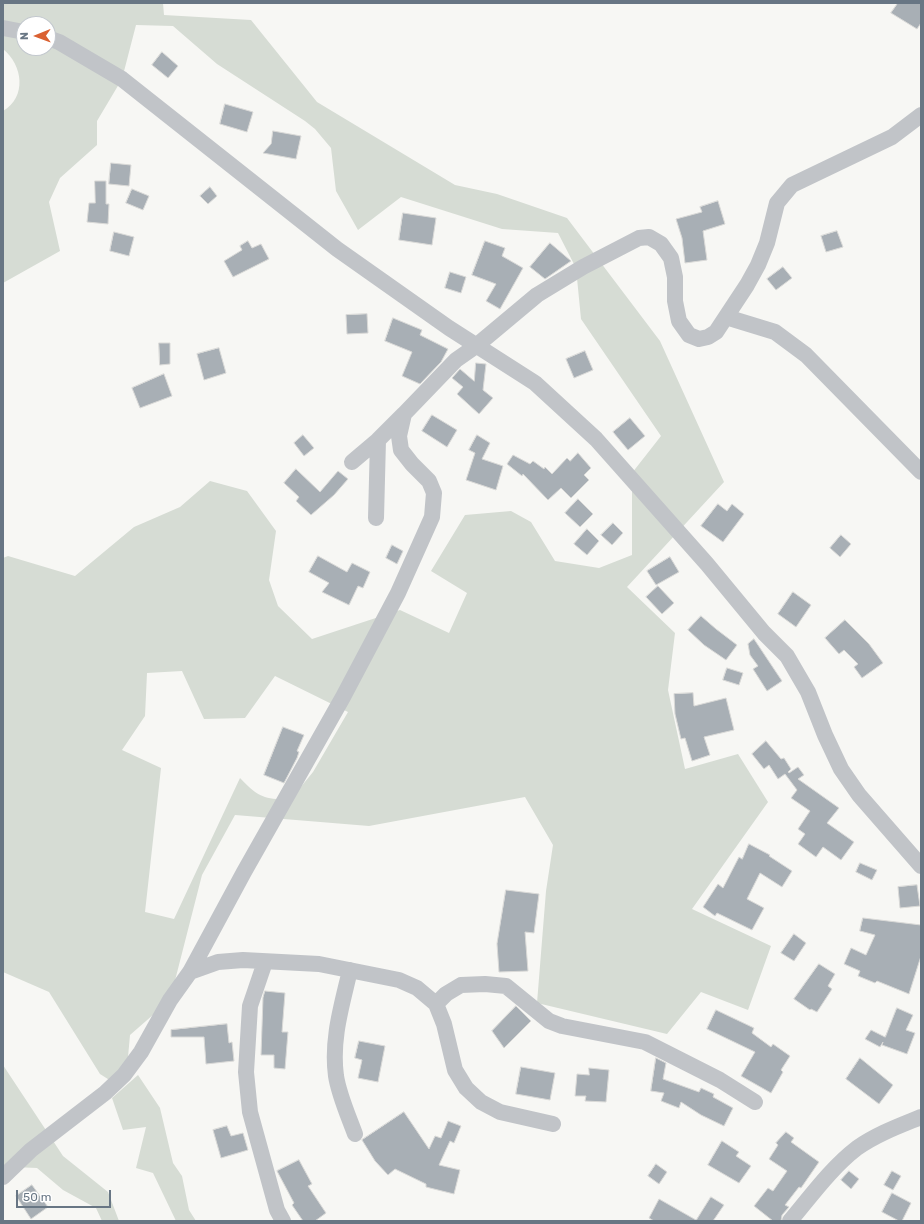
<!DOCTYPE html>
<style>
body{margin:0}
#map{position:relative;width:924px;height:1224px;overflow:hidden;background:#f7f7f4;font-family:Rubik,sans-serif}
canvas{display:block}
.frame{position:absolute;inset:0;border:4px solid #687684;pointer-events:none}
.north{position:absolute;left:16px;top:16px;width:40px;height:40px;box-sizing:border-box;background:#fff;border:1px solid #c3c8ce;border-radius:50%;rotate:269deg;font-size:11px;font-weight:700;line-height:16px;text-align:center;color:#687684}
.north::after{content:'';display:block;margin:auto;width:14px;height:18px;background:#da6132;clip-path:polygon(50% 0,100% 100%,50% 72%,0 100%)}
.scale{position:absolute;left:16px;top:1190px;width:95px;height:18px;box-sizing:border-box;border:2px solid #687684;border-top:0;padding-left:5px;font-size:12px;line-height:14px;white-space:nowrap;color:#687684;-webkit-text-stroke:3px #fff;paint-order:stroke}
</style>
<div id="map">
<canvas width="924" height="1224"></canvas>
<div class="frame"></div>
<div class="north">N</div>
<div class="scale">50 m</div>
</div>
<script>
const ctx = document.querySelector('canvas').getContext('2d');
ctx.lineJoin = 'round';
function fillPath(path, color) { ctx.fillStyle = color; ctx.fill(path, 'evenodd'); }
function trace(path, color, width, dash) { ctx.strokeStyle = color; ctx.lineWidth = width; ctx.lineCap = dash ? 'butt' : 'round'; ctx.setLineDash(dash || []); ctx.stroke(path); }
const green = new Path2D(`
 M 3,3 L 163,3 L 164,15 L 251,20 L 317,102 L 455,185 L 497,194 L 567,218 L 660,341 L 724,482 L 627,587 L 675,633 L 668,690 L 685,769 L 738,754 L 768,802 L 692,909 L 771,946 L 748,1010 L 701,992 L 667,1034 L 537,1003 L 546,891 L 553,845 L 525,797 L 369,826 L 235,815 L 202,875 L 170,1000 L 130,1035 L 128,1057 L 111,1081 L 100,1074 L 49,992 L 3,972 L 3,558 L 8,556 L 75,576 L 134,527 L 180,507 L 210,481 L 247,491 L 276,531 L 269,580 L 278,606 L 312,639 L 400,610 L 449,633 L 467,593 L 431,571 L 465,515 L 511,511 L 531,522 L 555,561 L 599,568 L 632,555 L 632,473 L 661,436 L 581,319 L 576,268 L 558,233 L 502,229 L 401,197 L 358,230 L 336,191 L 331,148 L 315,129 L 305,121 L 217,64 L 173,26 L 136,25 L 122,79 L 97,121 L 97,145 L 60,178 L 49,202 L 60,251 L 3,283 L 3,111 C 27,97 23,65 3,49 ZM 24,24 L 48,24 L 48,48 L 24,48 ZM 182,671 L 204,719 L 245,718 L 275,676 L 348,712 L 313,772 L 291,799 C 265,800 258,797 240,778 L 174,919 L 145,912 L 161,768 L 122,750 L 145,716 L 147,673 Z
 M 3,1065 L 63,1156 L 108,1192 L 119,1221 L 102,1221 L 96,1208 L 63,1190 L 37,1168 L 13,1167 L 3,1177 Z
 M 138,1075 L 160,1108 L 173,1163 L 182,1176 L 189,1210 L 196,1221 L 176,1221 L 153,1173 L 136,1168 L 146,1127 L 123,1130 L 112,1098 Z`);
const building = new Path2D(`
 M 898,3 L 921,3 L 921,23 L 917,29 L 891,13 Z
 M 162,52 L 178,66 L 168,78 L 152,65 Z
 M 225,104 L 253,112 L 247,132 L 220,124 Z
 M 273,131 L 301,136 L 296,159 L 263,153 L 271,144 Z
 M 111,163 L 131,165 L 129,186 L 109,184 Z
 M 95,181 L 106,181 L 106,204 L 109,204 L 108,224 L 87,222 L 89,203 L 95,203 Z
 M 210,187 L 217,196 L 208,204 L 200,196 Z
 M 132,189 L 149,196 L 143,210 L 126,203 Z
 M 718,201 L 725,224 L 703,231 L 707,260 L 685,263 L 682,238 L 676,219 L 702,212 L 700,207 Z
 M 403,213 L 436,218 L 432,245 L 399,240 Z
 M 837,231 L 843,247 L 826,252 L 821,236 Z
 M 114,232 L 134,237 L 129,256 L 110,251 Z
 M 248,241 L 252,248 L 261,244 L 269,259 L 233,277 L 224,261 L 242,250 L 240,246 Z
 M 485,241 L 505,248 L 502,256 L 523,268 L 500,309 L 486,301 L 496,284 L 472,275 Z
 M 550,243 L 571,261 L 545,279 L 530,267 Z
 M 783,267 L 792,278 L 776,290 L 767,279 Z
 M 450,272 L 466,277 L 461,293 L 445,288 Z
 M 367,314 L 368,333 L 347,334 L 346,315 Z
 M 393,318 L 422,330 L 420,335 L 448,349 L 441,362 L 420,384 L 402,376 L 412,352 L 385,341 Z
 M 159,343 L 170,343 L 170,364 L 160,365 Z
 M 219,348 L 226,373 L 204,380 L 197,354 Z
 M 585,351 L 593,370 L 574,378 L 566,359 Z
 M 476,363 L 486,364 L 483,390 L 493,398 L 479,414 L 457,394 L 463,387 L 452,378 L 460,369 L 474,381 Z
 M 164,374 L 172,396 L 140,408 L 132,388 Z
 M 432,415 L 457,430 L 447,447 L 422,431 Z
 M 630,418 L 645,436 L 628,450 L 613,432 Z
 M 303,435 L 314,448 L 304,456 L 294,443 Z
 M 477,435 L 490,443 L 482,459 L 503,466 L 496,490 L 466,480 L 475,453 L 469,450 Z
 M 578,453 L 591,468 L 584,475 L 589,480 L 571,498 L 561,488 L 548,500 L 523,474 L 522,476 L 507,464 L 513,455 L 530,464 L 533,461 L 544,469 L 545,467 L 552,474 L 567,458 L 570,461 Z
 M 296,469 L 320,492 L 338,471 L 348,479 L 334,495 L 311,515 L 296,501 L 299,497 L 284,483 Z
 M 578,499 L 593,514 L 580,527 L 565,513 Z
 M 718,504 L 727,511 L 732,504 L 744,514 L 723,542 L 701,526 Z
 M 613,523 L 623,533 L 612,545 L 601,535 Z
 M 587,529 L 599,541 L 587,555 L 574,544 Z
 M 841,535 L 851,544 L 840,557 L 830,548 Z
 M 392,545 L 403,551 L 397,564 L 386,558 Z
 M 318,556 L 347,572 L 352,563 L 370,572 L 363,588 L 358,586 L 349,605 L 322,592 L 329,583 L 309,572 Z
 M 670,557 L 679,572 L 656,585 L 647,571 Z
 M 658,586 L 674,603 L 662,614 L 646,597 Z
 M 793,592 L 811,605 L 796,627 L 778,614 Z
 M 701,616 L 716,629 L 737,645 L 726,660 L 704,645 L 688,630 Z
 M 845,620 L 869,644 L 883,663 L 862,678 L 854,667 L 858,664 L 844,650 L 839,654 L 825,638 Z
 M 754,639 L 782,681 L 767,691 L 753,669 L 758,666 L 750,655 L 748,644 Z
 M 727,668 L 743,673 L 739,685 L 723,680 Z
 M 693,693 L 694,706 L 726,698 L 734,730 L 704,737 L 710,755 L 692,761 L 685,738 L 681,739 L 675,714 L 674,694 Z
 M 283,727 L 304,735 L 297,751 L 299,752 L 297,758 L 284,783 L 264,775 Z
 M 766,741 L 781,759 L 784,758 L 791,769 L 788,772 L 789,773 L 798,767 L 804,775 L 798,779 L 839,808 L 827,823 L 854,842 L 841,860 L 823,847 L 816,857 L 798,844 L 805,834 L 798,829 L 810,811 L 791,798 L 797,790 L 785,774 L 778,779 L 769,765 L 764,769 L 752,754 Z
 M 749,844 L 770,855 L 769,856 L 792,871 L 782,887 L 760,873 L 747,899 L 764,908 L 752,930 L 717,913 L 715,916 L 703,907 L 718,884 L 723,888 L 739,857 L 742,859 Z
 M 860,863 L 877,870 L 872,880 L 856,872 Z
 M 917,885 L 920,906 L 900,908 L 898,887 Z
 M 506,890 L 539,894 L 534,933 L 525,932 L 528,971 L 499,972 L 497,944 Z
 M 863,918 L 921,925 L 921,956 L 909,994 L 877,981 L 875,983 L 858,976 L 860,971 L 844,964 L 851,948 L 866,955 L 875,935 L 860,931 Z
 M 794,934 L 806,943 L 794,961 L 781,953 Z
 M 819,964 L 835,974 L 828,986 L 832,989 L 817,1012 L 811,1009 L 810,1010 L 794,999 Z
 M 265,991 L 285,993 L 282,1032 L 288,1032 L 285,1069 L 274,1068 L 274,1055 L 261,1055 L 263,998 Z
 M 516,1006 L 531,1021 L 504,1048 L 492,1031 Z
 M 897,1008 L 913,1015 L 906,1030 L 915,1033 L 907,1054 L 882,1045 L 883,1042 L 880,1047 L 865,1039 L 871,1030 L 885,1037 Z
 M 716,1010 L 754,1028 L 752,1033 L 771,1047 L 773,1044 L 790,1056 L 781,1070 L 783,1072 L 771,1093 L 741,1076 L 755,1052 L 707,1029 Z
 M 227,1024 L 229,1043 L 232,1042 L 234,1061 L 206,1064 L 204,1037 L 171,1037 L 171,1030 Z
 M 359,1041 L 385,1046 L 378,1082 L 358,1078 L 362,1060 L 355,1058 Z
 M 656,1058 L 666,1063 L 663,1079 L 699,1092 L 701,1088 L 714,1094 L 713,1097 L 733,1108 L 724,1126 L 701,1115 L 681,1102 L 679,1108 L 661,1101 L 664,1093 L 651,1091 Z
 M 860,1058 L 893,1085 L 879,1104 L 846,1079 Z
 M 521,1067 L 555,1073 L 550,1100 L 516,1094 Z
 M 589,1068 L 609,1070 L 606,1102 L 585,1101 L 586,1096 L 575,1096 L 577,1074 L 589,1075 Z
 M 404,1112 L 429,1149 L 435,1136 L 441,1138 L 448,1121 L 461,1126 L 454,1143 L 450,1141 L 439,1165 L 460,1170 L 454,1194 L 426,1187 L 426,1184 L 395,1169 L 388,1175 L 375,1161 L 362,1140 Z
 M 227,1126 L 231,1136 L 243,1133 L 248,1150 L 221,1158 L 213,1130 Z
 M 786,1132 L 794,1138 L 791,1142 L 819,1162 L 801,1188 L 799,1187 L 785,1205 L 789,1207 L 782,1215 L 781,1221 L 773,1221 L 754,1206 L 768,1188 L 773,1191 L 787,1171 L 769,1159 L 778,1145 L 776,1143 Z
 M 722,1141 L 739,1152 L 736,1156 L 751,1166 L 739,1183 L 708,1165 Z
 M 299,1160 L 312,1184 L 308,1186 L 326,1213 L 315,1221 L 303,1221 L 292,1205 L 294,1203 L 277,1171 Z
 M 656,1164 L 667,1172 L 659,1184 L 648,1176 Z
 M 849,1171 L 859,1179 L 851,1189 L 841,1180 Z
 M 892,1171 L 901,1176 L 893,1190 L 884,1185 Z
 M 32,1185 L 48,1207 L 31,1219 L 16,1196 Z
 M 892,1193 L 911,1203 L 902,1221 L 899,1221 L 882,1212 Z
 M 711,1197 L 724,1205 L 713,1221 L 654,1221 L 649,1218 L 659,1199 L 696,1220 Z`);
const minor = new Path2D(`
 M 3,28 L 24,32
 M 48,38 L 59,42 L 122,79 L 337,249 L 449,328 L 535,383 L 596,439 L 707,564 L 764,633 L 787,656 L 808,692 L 825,735 L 841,769 L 859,795 L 921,866
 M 726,317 L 775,332 L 806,355 L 921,472
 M 352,462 L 378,440
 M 376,518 L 378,440 L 404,414
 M 265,962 L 250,1006 L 246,1072 L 250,1112 L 277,1210 L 283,1221
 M 350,970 C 342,1005 331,1039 336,1076 C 339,1095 348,1115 355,1134
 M 190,972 L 218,962 L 243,960 L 319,964 L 399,980 L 417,988 L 436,1004 L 444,1024 L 455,1070 L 466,1088 L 481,1102 L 500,1112 L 553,1124
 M 436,1004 L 446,994 L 461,985 L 485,984 L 506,986 L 549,1021 L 562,1026 L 645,1042 L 720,1080 L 755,1102
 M 3,1177 L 31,1150 L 105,1093 L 124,1075 L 141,1052 L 170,1000 L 190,972 L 244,872 L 343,697 L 398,593 L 432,517 L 434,493 L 429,481 L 412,464 L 401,450 L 399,436 L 404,414 L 456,360 L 476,346 L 537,295 L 583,267 L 639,238 L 649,237 L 661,244 L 671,258 L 675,277 L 675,301 L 679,321 L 689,335 L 699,339 L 708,337 L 716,332 L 747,285 L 758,265 L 767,243 L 777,203 L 792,185 L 892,137 L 921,115
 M 790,1221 C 811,1196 831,1168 857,1148 C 877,1134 899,1126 921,1117`);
fillPath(green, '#d6dcd4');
fillPath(building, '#a8afb5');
trace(building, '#d9d9d7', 1);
trace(minor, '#c1c4c8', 16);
</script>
